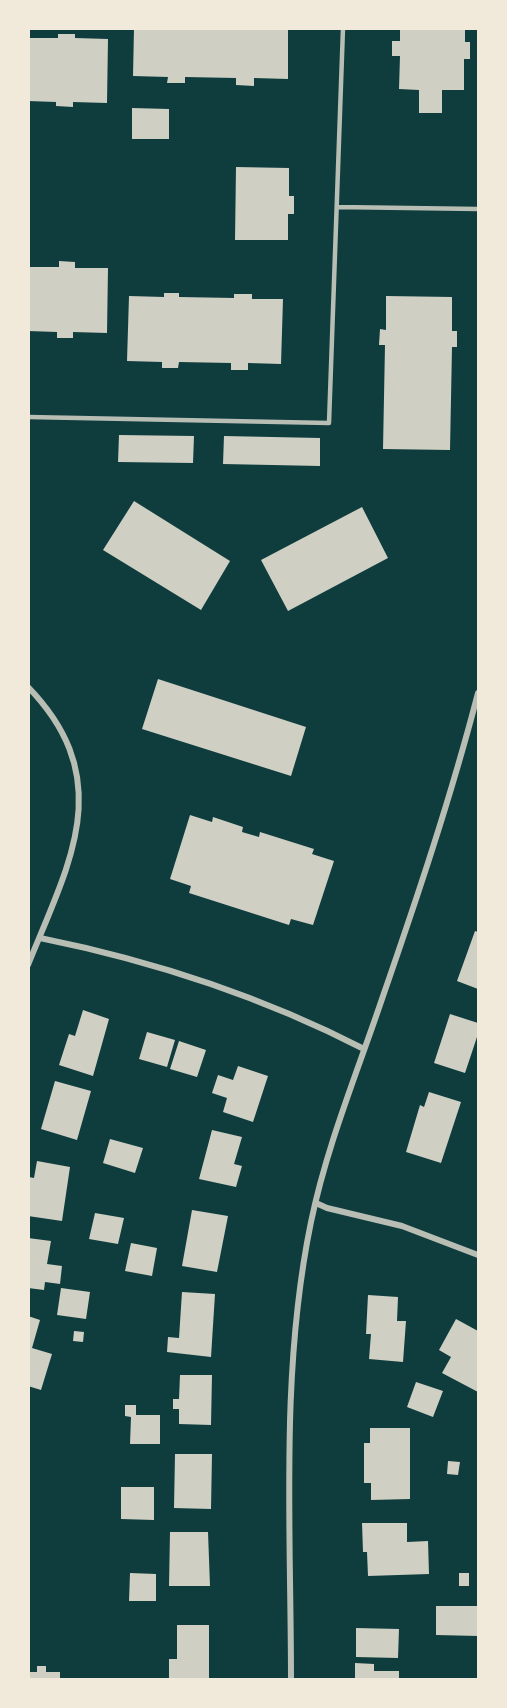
<!DOCTYPE html>
<style>
body{margin:0}
#map{position:relative;width:507px;height:1708px;overflow:hidden;background:#0f3d3e;font-family:Barlow,sans-serif}
canvas{display:block}
.frame{position:absolute;inset:0;border:30px solid #f1e9da;pointer-events:none}
</style>
<div id="map">
<canvas width="507" height="1708"></canvas>
<div class="frame"></div>
</div>
<script>
const ctx = document.querySelector('canvas').getContext('2d');
ctx.lineJoin = 'round';
function fillPath(path, color) { ctx.fillStyle = color; ctx.fill(path, 'evenodd'); }
function trace(path, color, width, dash) { ctx.strokeStyle = color; ctx.lineWidth = width; ctx.lineCap = dash ? 'butt' : 'round'; ctx.setLineDash(dash || []); ctx.stroke(path); }
const building = new Path2D(`
 M 134,28 L 288,28 L 288,79 L 254,78 L 254,86 L 236,85 L 236,78 L 185,77 L 185,83 L 167,83 L 168,77 L 133,76 Z
 M 400,28 L 465,28 L 465,42 L 470,42 L 470,59 L 464,59 L 464,90 L 442,90 L 442,113 L 419,113 L 419,90 L 399,89 L 400,56 L 392,56 L 392,41 L 400,41 Z
 M 58,34 L 75,34 L 75,38 L 108,39 L 107,103 L 73,102 L 73,107 L 56,106 L 56,102 L 28,101 L 28,38 L 58,38 Z
 M 132,108 L 169,109 L 169,139 L 132,139 Z
 M 236,167 L 289,168 L 289,196 L 294,196 L 294,214 L 288,214 L 288,240 L 235,240 Z
 M 59,261 L 75,262 L 75,268 L 108,268 L 107,333 L 73,332 L 73,338 L 57,338 L 57,332 L 28,331 L 28,267 L 59,267 Z
 M 164,293 L 179,293 L 179,297 L 234,298 L 234,294 L 252,294 L 252,299 L 283,299 L 281,364 L 248,363 L 248,370 L 231,370 L 231,363 L 179,362 L 178,368 L 162,368 L 162,362 L 127,361 L 129,296 L 164,297 Z
 M 386,296 L 452,297 L 452,331 L 457,331 L 457,347 L 452,347 L 450,450 L 383,449 L 385,345 L 379,345 L 380,329 L 386,330 Z
 M 119,435 L 194,436 L 193,463 L 118,462 Z
 M 224,436 L 320,438 L 320,466 L 223,464 Z
 M 134,501 L 230,561 L 201,610 L 103,550 Z
 M 362,507 L 388,558 L 288,611 L 261,560 Z
 M 158,679 L 306,727 L 291,776 L 142,729 Z
 M 190,815 L 212,822 L 213,817 L 243,827 L 242,832 L 259,837 L 260,832 L 314,849 L 312,854 L 334,861 L 313,925 L 291,919 L 289,925 L 189,893 L 191,886 L 170,879 Z
 M 475,931 L 478,932 L 478,989 L 457,981 Z
 M 83,1010 L 109,1019 L 93,1076 L 59,1065 L 69,1034 L 75,1036 Z
 M 450,1014 L 478,1023 L 478,1034 L 465,1073 L 434,1063 Z
 M 147,1032 L 175,1040 L 167,1067 L 139,1059 Z
 M 179,1041 L 206,1050 L 197,1077 L 170,1069 Z
 M 238,1066 L 268,1076 L 253,1122 L 223,1112 L 227,1098 L 212,1093 L 218,1075 L 233,1080 Z
 M 55,1081 L 91,1091 L 77,1140 L 41,1129 Z
 M 429,1092 L 461,1102 L 441,1163 L 406,1152 L 420,1105 L 424,1107 Z
 M 212,1130 L 242,1137 L 234,1164 L 242,1166 L 236,1187 L 199,1179 Z
 M 110,1139 L 143,1148 L 135,1173 L 103,1163 Z
 M 37,1161 L 70,1167 L 62,1221 L 28,1216 L 28,1183 L 29,1177 L 34,1178 Z
 M 192,1210 L 228,1216 L 217,1272 L 182,1266 Z
 M 95,1213 L 124,1218 L 118,1244 L 89,1239 Z
 M 28,1238 L 51,1241 L 47,1264 L 62,1266 L 60,1284 L 45,1282 L 44,1290 L 28,1288 Z
 M 131,1243 L 157,1248 L 152,1276 L 125,1271 Z
 M 61,1288 L 90,1292 L 86,1319 L 57,1315 Z
 M 182,1292 L 215,1294 L 211,1357 L 167,1352 L 168,1337 L 179,1338 Z
 M 368,1295 L 398,1297 L 397,1321 L 406,1321 L 403,1362 L 369,1359 L 371,1334 L 366,1334 Z
 M 28,1316 L 40,1320 L 32,1348 L 52,1354 L 41,1390 L 28,1386 Z
 M 456,1319 L 478,1331 L 478,1392 L 442,1373 L 451,1357 L 439,1350 Z
 M 74,1331 L 84,1332 L 83,1342 L 73,1341 Z
 M 180,1375 L 212,1375 L 211,1425 L 179,1424 L 179,1409 L 173,1409 L 173,1399 L 179,1399 Z
 M 416,1382 L 443,1391 L 433,1417 L 407,1407 Z
 M 125,1405 L 136,1405 L 136,1415 L 160,1415 L 160,1444 L 130,1444 L 131,1417 L 125,1416 Z
 M 370,1428 L 410,1428 L 410,1499 L 371,1500 L 371,1483 L 364,1483 L 364,1443 L 370,1443 Z
 M 175,1454 L 212,1454 L 211,1509 L 174,1508 Z
 M 448,1461 L 460,1462 L 458,1475 L 447,1474 Z
 M 121,1487 L 154,1487 L 154,1520 L 121,1519 Z
 M 362,1523 L 407,1523 L 407,1542 L 428,1541 L 429,1574 L 368,1576 L 367,1552 L 363,1552 Z
 M 170,1532 L 208,1532 L 210,1586 L 169,1586 Z
 M 130,1573 L 156,1574 L 156,1601 L 129,1601 Z
 M 459,1573 L 469,1573 L 469,1586 L 459,1586 Z
 M 436,1606 L 478,1606 L 478,1636 L 436,1635 Z
 M 177,1625 L 209,1625 L 209,1680 L 169,1680 L 169,1659 L 177,1659 Z
 M 356,1628 L 399,1629 L 398,1658 L 356,1657 Z
 M 355,1663 L 374,1664 L 374,1671 L 399,1671 L 399,1680 L 355,1680 Z
 M 37,1666 L 46,1666 L 46,1672 L 60,1672 L 60,1680 L 28,1680 L 28,1672 L 37,1672 Z`);
const service = new Path2D(`
 M 337,207 L 478,209
 M 28,417 L 329,423 L 343,28`);
const minor = new Path2D(`
 M 28,687 C 119,781 68,865 28,965
 M 40,938 C 154,961 261,996 364,1049
 M 316,1203 L 327,1208 L 402,1226 L 478,1255
 M 291,1680 C 291,1527 280,1372 311,1222 C 327,1145 357,1073 382,999 C 417,898 451,797 478,693`);
fillPath(building, '#cfcfc3');
trace(service, '#b8beb3', 4.5);
trace(minor, '#b8beb3', 6);
</script>
